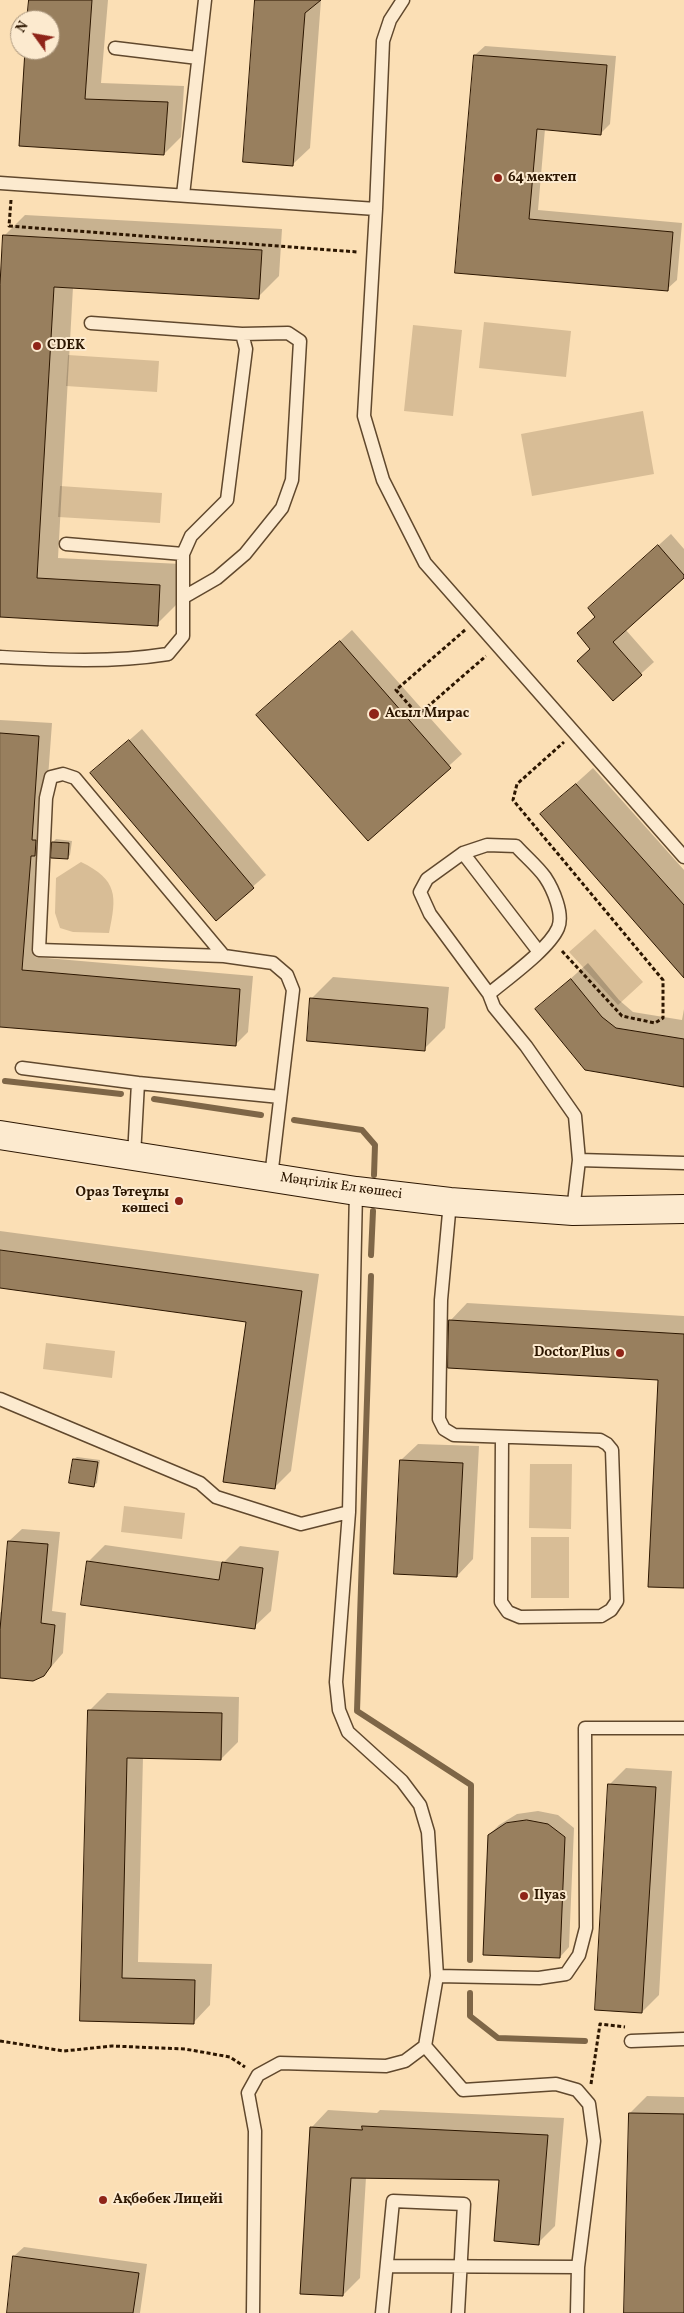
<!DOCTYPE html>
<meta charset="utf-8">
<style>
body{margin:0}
#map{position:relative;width:684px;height:2313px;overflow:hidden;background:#fbdfb5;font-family:Vollkorn,serif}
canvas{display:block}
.north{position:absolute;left:10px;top:10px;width:50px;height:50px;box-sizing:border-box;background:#fceacf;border:1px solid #a9957c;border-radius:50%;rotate:302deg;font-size:14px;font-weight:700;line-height:20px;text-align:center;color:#2c1600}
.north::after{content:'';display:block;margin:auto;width:18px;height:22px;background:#8f2418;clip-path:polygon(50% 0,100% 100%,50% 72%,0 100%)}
</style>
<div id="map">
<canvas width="684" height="2313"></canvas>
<div class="north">N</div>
</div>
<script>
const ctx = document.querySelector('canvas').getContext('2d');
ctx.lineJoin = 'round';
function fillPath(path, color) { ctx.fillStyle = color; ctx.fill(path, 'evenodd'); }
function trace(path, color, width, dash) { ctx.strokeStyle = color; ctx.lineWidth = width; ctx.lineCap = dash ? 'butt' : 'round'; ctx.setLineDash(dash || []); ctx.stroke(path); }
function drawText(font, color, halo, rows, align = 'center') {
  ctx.font = font + ' Vollkorn,serif'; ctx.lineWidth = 4; ctx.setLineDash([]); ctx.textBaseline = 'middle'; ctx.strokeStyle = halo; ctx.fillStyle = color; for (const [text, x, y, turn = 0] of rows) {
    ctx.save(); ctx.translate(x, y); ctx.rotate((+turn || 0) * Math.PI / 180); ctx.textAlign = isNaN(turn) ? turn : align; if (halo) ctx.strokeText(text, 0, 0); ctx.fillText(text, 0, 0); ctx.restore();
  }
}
const green = new Path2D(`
 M 484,322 L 571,331 L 566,377 L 479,368 Z
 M 413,325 L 462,330 L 453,416 L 404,411 Z
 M 68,355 L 159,361 L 157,392 L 66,386 Z
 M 643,411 L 654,474 L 532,496 L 521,434 Z
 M 60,486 L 162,493 L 160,523 L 58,517 Z
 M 81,862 C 118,880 117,896 109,933 L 73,932 L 60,928 L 55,913 L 56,878 Z
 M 595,929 L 643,982 L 618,1005 L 569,952 Z
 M 46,1343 L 115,1351 L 112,1378 L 43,1369 Z
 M 530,1464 L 572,1464 L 571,1529 L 529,1528 Z
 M 124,1506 L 185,1513 L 182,1539 L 121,1532 Z
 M 531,1537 L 569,1537 L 569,1598 L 531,1598 Z`);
const shadow = new Path2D(`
 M 30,0 L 108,0 L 101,83 L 184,86 L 181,137 L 164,154 L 20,145 L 26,50 L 50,50 L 50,20 L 28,20 Z
 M 256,0 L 321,0 L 310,148 L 293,164 Z
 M 485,46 L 616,56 L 610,124 L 600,134 L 545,129 L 538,210 L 682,223 L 677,280 L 667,289 L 456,272 L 475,55 Z
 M 25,215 L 282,229 L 279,276 L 258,297 L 73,287 L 58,558 L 181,564 L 178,603 L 157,624 L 0,615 L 0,307 L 4,236 Z
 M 671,534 L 684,549 L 684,577 L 625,629 L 654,662 L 613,699 L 592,648 L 597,616 L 589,608 Z
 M 352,630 L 462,754 L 368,839 L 258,715 Z
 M 0,720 L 52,723 L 35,957 L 253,976 L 248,1032 L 235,1045 L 0,1026 Z
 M 142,729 L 266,875 L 216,919 L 92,773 Z
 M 593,768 L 684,870 L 684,976 L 542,814 Z
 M 56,839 L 72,841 L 70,855 L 67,858 L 53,842 Z
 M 588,963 L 619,1000 L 633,1012 L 682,1020 L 684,1009 L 684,1085 L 537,1009 Z
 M 333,977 L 449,987 L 445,1028 L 424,1049 L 312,998 Z
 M 0,1231 L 319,1274 L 291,1471 L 274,1488 L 247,1321 L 0,1287 Z
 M 467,1303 L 684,1316 L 684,1587 L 659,1379 L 450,1321 Z
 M 418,1444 L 479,1446 L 473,1559 L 457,1576 L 401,1460 Z
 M 77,1457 L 100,1460 L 97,1483 L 94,1485 L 74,1459 Z
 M 22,1529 L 60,1532 L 52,1611 L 66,1613 L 63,1653 L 44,1675 L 0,1677 L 0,1612 L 3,1613 L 9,1541 Z
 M 105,1545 L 224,1562 L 240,1546 L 279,1551 L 271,1611 L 254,1627 L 88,1562 Z
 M 107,1693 L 239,1697 L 238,1742 L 221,1759 L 143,1757 L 138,1962 L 212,1964 L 210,2005 L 194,2022 L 82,2020 L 90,1710 Z
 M 626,1768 L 672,1771 L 659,1995 L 642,2012 L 609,1785 Z
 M 538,1811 L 558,1815 L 574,1828 L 569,1947 L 560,1957 L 489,1835 L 499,1825 L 517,1814 Z
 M 647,2096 L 684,2097 L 684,2313 L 625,2313 L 630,2113 Z
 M 328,2110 L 377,2113 L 380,2110 L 564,2118 L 555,2226 L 538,2243 L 500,2178 L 366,2177 L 360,2278 L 343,2295 L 312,2127 Z
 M 24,2247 L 147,2264 L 140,2313 L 9,2313 L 14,2256 Z`);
const stream = new Path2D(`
 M 5,1081 L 121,1094
 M 154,1099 L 261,1115
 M 294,1120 L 362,1130 L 375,1145 L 374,1175
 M 371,1255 L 373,1211
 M 371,1276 L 357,1711 L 471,1785 L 470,1960
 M 470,1993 L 470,2016 L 498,2038 L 585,2041`);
const building = new Path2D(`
 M 29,0 L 92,0 L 85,99 L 168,102 L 164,155 L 19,146 L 25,50 L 50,50 L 50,20 L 27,20 Z
 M 255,0 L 321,0 L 305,13 L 293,166 L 243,162 Z
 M 474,55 L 607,65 L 601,135 L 537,129 L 529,219 L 673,232 L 668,291 L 455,273 Z
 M 3,235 L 262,250 L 259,299 L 54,287 L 37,578 L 160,585 L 158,626 L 0,617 L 0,285 Z
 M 658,545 L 684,575 L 684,578 L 613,642 L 642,675 L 613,701 L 577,661 L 590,649 L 577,633 L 595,617 L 588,608 Z
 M 340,641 L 451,768 L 368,841 L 256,715 Z
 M 0,733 L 39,736 L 32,840 L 36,840 L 35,856 L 31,856 L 22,970 L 240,989 L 236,1046 L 0,1027 Z
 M 129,740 L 254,888 L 216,921 L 90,773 Z
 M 576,784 L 684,905 L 684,978 L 540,814 Z
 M 52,842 L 69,843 L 68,859 L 51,858 Z
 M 571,979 L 602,1017 L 616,1028 L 684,1039 L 684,1087 L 585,1070 L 535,1009 Z
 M 310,998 L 428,1008 L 425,1051 L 307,1041 Z
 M 0,1250 L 302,1291 L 275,1489 L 223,1482 L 246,1322 L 0,1288 Z
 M 449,1320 L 684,1334 L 684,1588 L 648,1587 L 658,1380 L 448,1368 Z
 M 73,1459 L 98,1462 L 94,1487 L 69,1483 Z
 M 400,1460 L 463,1463 L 457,1577 L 394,1574 Z
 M 8,1541 L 48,1544 L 41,1623 L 55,1625 L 51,1666 L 44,1676 L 33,1681 L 0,1678 L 0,1630 Z
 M 87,1561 L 219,1580 L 222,1562 L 263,1568 L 255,1629 L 81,1605 Z
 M 88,1710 L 222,1713 L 221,1760 L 127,1758 L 122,1978 L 195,1980 L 194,2024 L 80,2021 Z
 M 608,1784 L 656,1787 L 642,2013 L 595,2010 Z
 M 527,1820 L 548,1824 L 565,1837 L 560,1958 L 483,1955 L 488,1835 L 506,1823 Z
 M 629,2113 L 684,2114 L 684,2313 L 624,2313 Z
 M 362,2126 L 548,2135 L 539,2245 L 494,2241 L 499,2180 L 351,2178 L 343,2296 L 300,2294 L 310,2127 L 362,2130 Z
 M 13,2256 L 139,2273 L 133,2313 L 7,2313 Z`);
const path = new Path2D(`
 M 11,200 L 9,226 L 358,252
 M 465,630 L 396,690 L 418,715 L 486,656
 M 562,951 L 622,1016 L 655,1023 L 663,1018 L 663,980 L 513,800 L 517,784 L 564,742
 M 0,2041 L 64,2051 L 112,2046 L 185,2049 L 230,2057 L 245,2067
 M 591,2084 L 600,2024 L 625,2027`);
const lane = new Path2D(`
 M 403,0 L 390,20 L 383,41 L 376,209 L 364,416 L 383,480 L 425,563 L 684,857
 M 115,48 L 198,58
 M 0,183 L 376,209
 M 183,195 L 205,0
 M 66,544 L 183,554
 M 184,597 L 217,578 L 245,554 L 282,508 L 292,480 L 300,341 L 288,333 L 242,334
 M 0,657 C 57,660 111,663 168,654 L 183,636 L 183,554 L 191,536 L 227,500 L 246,349 L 242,334 L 91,323
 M 463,853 L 427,879 L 420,892 L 430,914 L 489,994
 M 539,952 L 463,853 L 487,845 L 516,846 C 525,856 537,866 545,877 C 553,889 564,914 558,928 C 549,949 508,978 489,994 L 494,1007 L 526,1046 L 575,1116 L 579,1160 L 573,1211
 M 224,956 L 75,778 L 63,774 L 51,777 L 46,798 L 39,950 L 224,956 L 273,963 L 287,975 L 293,990 L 271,1177
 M 22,1068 L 138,1083 L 134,1156
 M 138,1083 L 280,1097
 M 579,1160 L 684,1163
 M 450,1202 L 441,1300 L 439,1419 L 444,1429 L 454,1435 L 600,1440 L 607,1444 L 612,1450 L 617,1601 L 611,1610 L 601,1616 L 520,1617 L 508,1612 L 501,1602 L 502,1438
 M 0,1399 L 200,1483 L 216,1497 L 301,1524 L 349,1512
 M 437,1976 L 539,1978 L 566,1974 L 579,1955 L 586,1928 L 585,1728 L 684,1728
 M 631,2041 L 684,2039
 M 425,2046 L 463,2090 L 556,2084 L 577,2090 L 589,2104 L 594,2141 L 578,2267
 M 387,2266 L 578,2267 L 577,2313
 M 253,2313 L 255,2131 L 248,2093 L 258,2075 L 280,2063 L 386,2066 L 405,2061 L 425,2046 L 437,1976 L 428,1832 L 420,1805 L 402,1781 L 348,1732 L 339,1710 L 336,1682 L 349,1512 L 356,1191
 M 382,2313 L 393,2201 L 464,2204 L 458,2313`);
const secondary = new Path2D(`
 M 0,1135 L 356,1191 L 450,1202 L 573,1211 L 684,1209`);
const markers = [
 [498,178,5,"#8f2418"],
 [37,346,5,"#8f2418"],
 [374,714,6,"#8f2418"],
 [179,1201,5,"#8f2418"],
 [620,1353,5,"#8f2418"],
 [524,1896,5,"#8f2418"],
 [103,2200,5,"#8f2418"]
];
const poiNames = [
 ["64 мектеп",508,178],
 ["CDEK",47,346],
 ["Асыл Мирас",385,714],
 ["Ораз Тәтеұлы",169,1193,"right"],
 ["көшесі",169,1209,"right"],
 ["Doctor Plus",610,1353,"right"],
 ["Ilyas",534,1896],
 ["Ақбөбек Лицейі",113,2200]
];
const streetNames = [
 ["Мәңгілік Ел көшесі",341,1187,8]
];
fillPath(green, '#d8bd96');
fillPath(shadow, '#0003');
trace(stream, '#7e6647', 6);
fillPath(building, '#987f5e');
trace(building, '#2c1600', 1);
trace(lane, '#60482d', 15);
trace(secondary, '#2c1600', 30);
trace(path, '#2c1600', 3, [4, 2.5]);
trace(lane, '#fceacf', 12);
trace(secondary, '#fceacf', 28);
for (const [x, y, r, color] of markers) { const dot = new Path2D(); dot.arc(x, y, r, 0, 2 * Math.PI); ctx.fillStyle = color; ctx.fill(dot); trace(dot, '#fceacf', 2); }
drawText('bold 14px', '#2c1600', '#fceacf', poiNames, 'left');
drawText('14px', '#2c1600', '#fceacf', streetNames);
</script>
